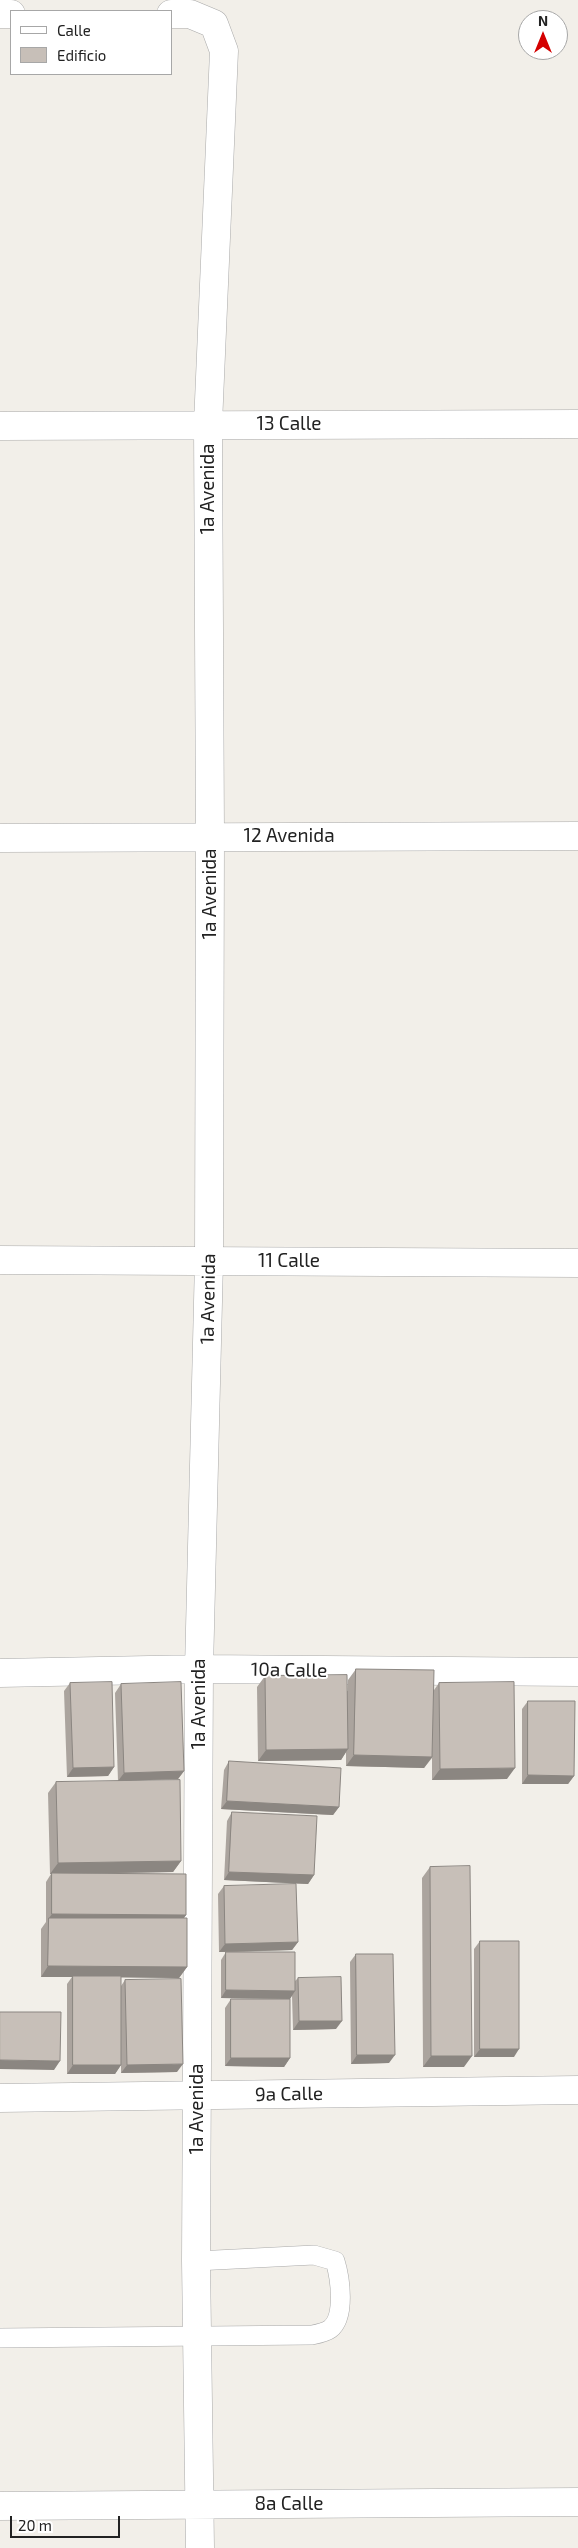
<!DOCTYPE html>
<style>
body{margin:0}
#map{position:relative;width:578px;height:2548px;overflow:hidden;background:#f2efe9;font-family:"Exo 2",sans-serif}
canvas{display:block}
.legend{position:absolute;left:10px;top:10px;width:162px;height:65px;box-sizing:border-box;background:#fff;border:1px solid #a7a7a7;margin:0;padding:6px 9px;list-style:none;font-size:15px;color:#222}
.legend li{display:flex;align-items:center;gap:10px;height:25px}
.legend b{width:25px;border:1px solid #a7a7a7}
.north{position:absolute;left:518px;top:10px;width:50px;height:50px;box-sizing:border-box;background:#fff;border:1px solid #a7a7a7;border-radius:50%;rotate:0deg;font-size:14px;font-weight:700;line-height:20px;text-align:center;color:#222}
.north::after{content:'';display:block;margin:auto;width:18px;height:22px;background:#d40000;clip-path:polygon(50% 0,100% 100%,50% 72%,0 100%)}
.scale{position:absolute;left:10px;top:2516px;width:110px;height:22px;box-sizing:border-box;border:2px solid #222;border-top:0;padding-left:6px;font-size:15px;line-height:18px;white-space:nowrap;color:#222;-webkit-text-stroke:4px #fff;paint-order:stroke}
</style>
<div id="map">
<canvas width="578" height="2548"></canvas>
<ul class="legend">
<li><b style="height:6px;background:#fff"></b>Calle</li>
<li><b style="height:14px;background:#c7bfb8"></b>Edificio</li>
</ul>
<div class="north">N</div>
<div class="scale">20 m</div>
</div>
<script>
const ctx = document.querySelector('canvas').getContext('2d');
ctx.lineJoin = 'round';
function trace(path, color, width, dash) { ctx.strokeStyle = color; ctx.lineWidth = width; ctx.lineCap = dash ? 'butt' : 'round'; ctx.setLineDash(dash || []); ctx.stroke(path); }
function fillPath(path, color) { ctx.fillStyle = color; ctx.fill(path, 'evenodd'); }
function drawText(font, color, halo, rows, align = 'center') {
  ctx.font = font + ' "Exo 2",sans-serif'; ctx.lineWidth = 4; ctx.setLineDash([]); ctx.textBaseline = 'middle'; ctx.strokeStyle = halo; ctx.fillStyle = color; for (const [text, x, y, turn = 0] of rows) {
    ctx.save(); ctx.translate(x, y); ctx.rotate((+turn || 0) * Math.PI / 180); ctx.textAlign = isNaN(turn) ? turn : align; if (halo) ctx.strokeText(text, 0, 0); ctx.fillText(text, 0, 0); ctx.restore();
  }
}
const lane = new Path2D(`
 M 0,2338 L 312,2335 C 317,2334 326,2332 330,2329 C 346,2317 340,2277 335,2261 L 314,2255 L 196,2261`);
const street = new Path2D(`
 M 0,14 L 11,14
 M 171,14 L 190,14 L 214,24 L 224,51 L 208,424 L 210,836 L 209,1261 L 199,1669 L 196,2261 L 200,2548
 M 0,426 L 578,424
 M 0,838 L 578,836
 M 0,1260 L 578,1263
 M 0,1673 L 199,1669 L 578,1672
 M 0,2098 L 578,2090
 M 0,2506 L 578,2502`);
const wall = new Path2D(`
 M 356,1669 L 434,1690 L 439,1683 L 507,1779 L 432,1780 L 432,1758 L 424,1768 L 346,1766 L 346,1752 L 341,1760 L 258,1761 L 257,1687 L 265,1676 L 348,1691 L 348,1680 Z
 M 70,1683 L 114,1767 L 108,1776 L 67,1777 L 64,1691 Z
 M 121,1684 L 184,1771 L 178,1779 L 118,1781 L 115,1693 Z
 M 528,1701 L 574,1776 L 568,1784 L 522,1784 L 522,1709 Z
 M 229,1761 L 339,1807 L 333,1815 L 221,1809 L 224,1770 Z
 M 56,1782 L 181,1861 L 173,1872 L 74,1874 L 186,1915 L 184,1918 L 187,1967 L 179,1978 L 121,1977 L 121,1986 L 125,1980 L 177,2072 L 121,2073 L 121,2065 L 115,2074 L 67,2074 L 67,1984 L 72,1977 L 41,1977 L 41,1929 L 46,1922 L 46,1882 L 51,1874 L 50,1874 L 48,1793 Z
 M 232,1812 L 314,1875 L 308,1884 L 224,1880 L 227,1821 Z
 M 430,1867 L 464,2067 L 423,2067 L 422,1878 Z
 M 224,1886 L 298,1942 L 292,1950 L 237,1952 L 295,1981 L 298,1978 L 336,2029 L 293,2030 L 292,1995 L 290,1999 L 221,1998 L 221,1960 L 226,1952 L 219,1952 L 218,1894 Z
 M 480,1941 L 514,2057 L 474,2057 L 474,1949 Z
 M 356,1954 L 389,2063 L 351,2064 L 350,1962 Z
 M 231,1999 L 290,2058 L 284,2067 L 225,2066 L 225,2008 Z`);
const shadedWall = new Path2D(`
 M 348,1749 L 341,1760 L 258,1761 L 266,1750 Z
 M 354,1755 L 432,1757 L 424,1768 L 346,1766 Z
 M 114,1767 L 108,1776 L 67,1777 L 73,1768 Z
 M 515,1768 L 507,1779 L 432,1780 L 440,1769 Z
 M 184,1771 L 178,1779 L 118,1781 L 124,1773 Z
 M 528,1775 L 574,1776 L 568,1784 L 522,1784 Z
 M 227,1801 L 339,1807 L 333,1815 L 221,1809 Z
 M 181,1861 L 173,1872 L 50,1874 L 58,1863 Z
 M 229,1872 L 314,1875 L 308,1884 L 224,1880 Z
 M 52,1914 L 186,1915 L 180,1923 L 49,1918 Z
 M 298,1942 L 292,1950 L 219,1952 L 225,1944 Z
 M 48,1966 L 187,1967 L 179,1978 L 73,1977 L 73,1976 L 72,1977 L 41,1977 Z
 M 226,1990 L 295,1991 L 290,1999 L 221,1998 Z
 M 299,2021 L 342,2021 L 336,2029 L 293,2030 Z
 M 480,2049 L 519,2049 L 514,2057 L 474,2057 Z
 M 357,2055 L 395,2055 L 389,2063 L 351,2064 Z
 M 431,2056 L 472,2056 L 464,2067 L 423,2067 Z
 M 231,2058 L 290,2058 L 284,2067 L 225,2066 Z
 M 0,2060 L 60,2061 L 54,2070 L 0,2069 Z
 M 183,2064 L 177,2072 L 121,2073 L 127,2065 Z
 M 73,2065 L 121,2065 L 115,2074 L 67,2074 Z`);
const building = new Path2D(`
 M 356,1669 L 434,1670 L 432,1757 L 354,1755 Z
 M 347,1675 L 348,1749 L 266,1750 L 265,1676 Z
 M 112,1682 L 114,1767 L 73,1768 L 70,1683 Z
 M 181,1682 L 184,1771 L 124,1773 L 121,1684 Z
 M 514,1682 L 515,1768 L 440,1769 L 439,1683 Z
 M 528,1701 L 575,1701 L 574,1776 L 528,1775 Z
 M 229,1761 L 341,1768 L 339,1807 L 227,1801 Z
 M 180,1780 L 181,1861 L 58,1863 L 56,1782 Z
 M 232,1812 L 317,1816 L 314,1875 L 229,1872 Z
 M 470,1866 L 472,2056 L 431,2056 L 430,1867 Z
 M 52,1873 L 186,1874 L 186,1915 L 52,1914 Z
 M 296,1884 L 298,1942 L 225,1944 L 224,1886 Z
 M 49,1918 L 187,1918 L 187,1967 L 48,1966 Z
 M 480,1941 L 519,1941 L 519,2049 L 480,2049 Z
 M 226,1952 L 295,1952 L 295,1991 L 226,1990 Z
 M 356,1954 L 393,1954 L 395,2055 L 357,2055 Z
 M 73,1976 L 121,1976 L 121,2065 L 73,2065 Z
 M 341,1977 L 342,2021 L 299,2021 L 298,1978 Z
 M 181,1979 L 183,2064 L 127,2065 L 125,1980 Z
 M 231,1999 L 290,1999 L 290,2058 L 231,2058 Z
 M 0,2012 L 61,2012 L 60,2061 L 0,2060 Z`);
const streetNames = [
 ["13 Calle",289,424],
 ["1a Avenida",208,489,-90],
 ["12 Avenida",289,836],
 ["1a Avenida",210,894,-90],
 ["11 Calle",289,1261],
 ["1a Avenida",208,1299,-89],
 ["10a Calle",289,1670,1],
 ["1a Avenida",199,1704,-90],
 ["9a Calle",289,2094,-1],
 ["1a Avenida",197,2109,-90],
 ["8a Calle",289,2504]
];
trace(lane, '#a9a9a9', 20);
trace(street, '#a9a9a9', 29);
trace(lane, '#fff', 19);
trace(street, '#fff', 28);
fillPath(wall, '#aba49e');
fillPath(shadedWall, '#8b8681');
fillPath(building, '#c7bfb8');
trace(building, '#8b8681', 1);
drawText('19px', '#222', '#fff', streetNames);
</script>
